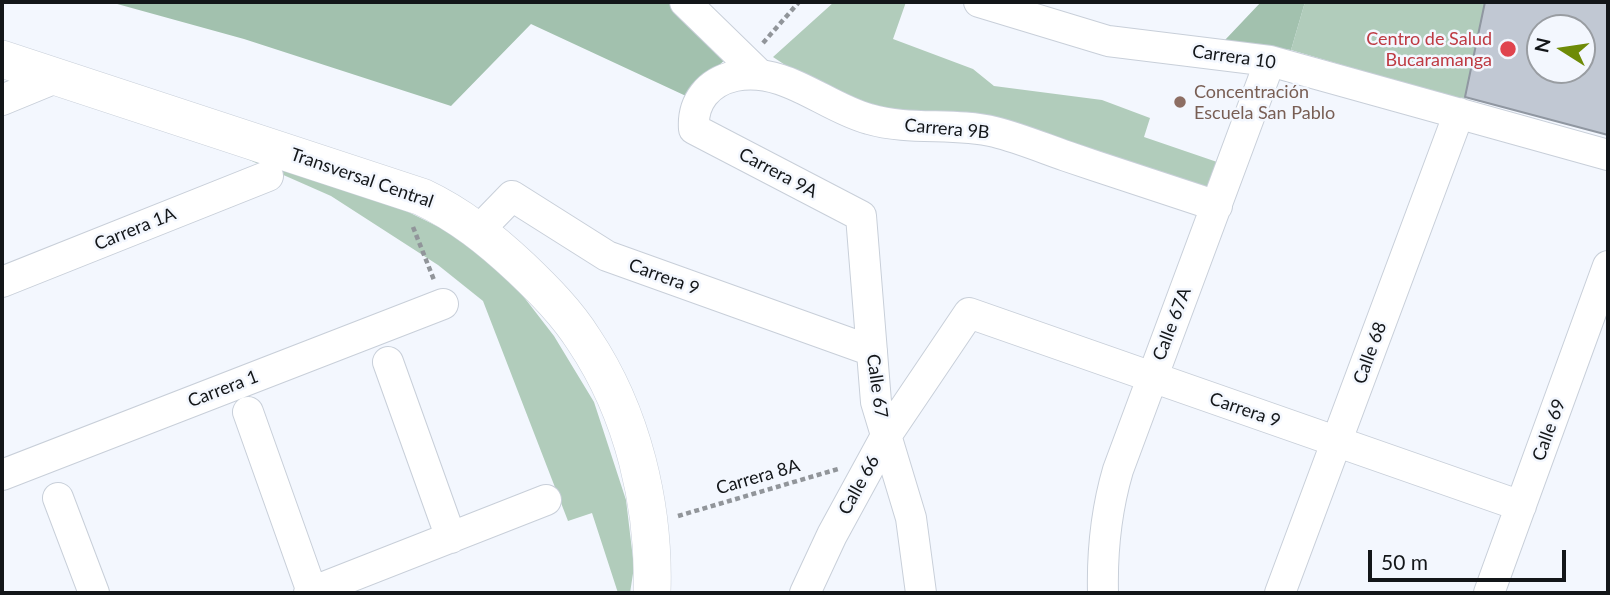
<!DOCTYPE html>
<meta charset="utf-8">
<style>
body{margin:0}
#map{position:relative;width:1610px;height:595px;overflow:hidden;background:#f3f7fe;font-family:Lato,sans-serif}
canvas{display:block}
.frame{position:absolute;inset:0;border:4px solid #131619;pointer-events:none}
.north{position:absolute;left:1526px;top:14px;width:70px;height:70px;box-sizing:border-box;background:#f3f7fe;border:2px solid #999da2;border-radius:50%;rotate:282deg;font-size:19px;font-weight:700;line-height:28px;text-align:center;color:#131619}
.north::after{content:'';display:block;margin:auto;width:24px;height:32px;background:#6e8b07;clip-path:polygon(50% 0,100% 100%,50% 72%,0 100%)}
.scale{position:absolute;left:1368px;top:550px;width:198px;height:32px;box-sizing:border-box;border:4px solid #131619;border-top:0;padding-left:9px;font-size:21px;line-height:24px;white-space:nowrap;color:#131619;-webkit-text-stroke:5px #f3f7fe;paint-order:stroke}
</style>
<div id="map">
<canvas width="1610" height="595"></canvas>
<div class="frame"></div>
<div class="north">N</div>
<div class="scale">50 m</div>
</div>
<script>
const ctx = document.querySelector('canvas').getContext('2d');
ctx.lineJoin = 'round';
function fillPath(path, color) { ctx.fillStyle = color; ctx.fill(path, 'evenodd'); }
function trace(path, color, width, dash) { ctx.strokeStyle = color; ctx.lineWidth = width; ctx.lineCap = dash ? 'butt' : 'round'; ctx.setLineDash(dash || []); ctx.stroke(path); }
function drawText(font, color, halo, rows, align = 'center') {
  ctx.font = font + ' Lato,sans-serif'; ctx.lineWidth = 5; ctx.setLineDash([]); ctx.textBaseline = 'middle'; ctx.strokeStyle = halo; ctx.fillStyle = color; for (const [text, x, y, turn = 0] of rows) {
    ctx.save(); ctx.translate(x, y); ctx.rotate((+turn || 0) * Math.PI / 180); ctx.textAlign = isNaN(turn) ? turn : align; if (halo) ctx.strokeText(text, 0, 0); ctx.fillText(text, 0, 0); ctx.restore();
  }
}
const green = new Path2D(`
 M 834,2 L 906,2 L 893,39 L 973,69 L 994,86 L 1102,100 L 1150,118 L 1144,137 L 1220,163 L 1209,193 L 879,112 L 832,96 L 773,57 Z
 M 1305,2 L 1485,2 L 1465,101 L 1291,50 Z
 M 195,136 L 386,201 L 453,234 L 513,283 L 554,336 L 594,402 L 626,500 L 634,567 L 630,593 L 618,593 L 592,513 L 568,521 L 483,301 L 438,265 L 331,196 Z`);
const forest = new Path2D(`
 M 110,2 L 671,2 L 729,56 L 686,96 L 531,24 L 451,106 L 244,39 Z
 M 1261,2 L 1305,2 L 1291,50 L 1225,40 Z`);
const building = new Path2D(`
 M 1485,2 L 1608,2 L 1608,135 L 1465,97 ZM 1540,28 L 1582,28 L 1582,70 L 1540,70 Z`);
const path = new Path2D(`
 M 763,43 L 799,2
 M 413,227 L 434,280
 M 678,516 L 838,469`);
const minor = new Path2D(`
 M 685,2 L 760,75
 M 979,2 L 1108,41 L 1270,61 L 1608,155
 M 2,100 L 58,77
 M 479,230 L 512,196 L 607,256 L 872,351
 M 2,282 L 268,176
 M 388,362 L 451,538
 M 248,412 L 312,592
 M 2,475 L 443,304
 M 58,498 L 94,593
 M 309,593 L 546,500
 M 805,593 L 832,535 L 886,436 L 969,313 L 1521,506
 M 921,593 L 911,518 L 876,402 L 861,216 L 694,129 C 692,102 708,82 735,76 C 785,66 824,107 869,119 C 910,131 954,122 995,132 C 1019,138 1043,148 1066,156 C 1116,173 1166,189 1217,206
 M 1103,593 C 1102,551 1106,511 1118,470 L 1270,61
 M 1280,593 L 1459,113
 M 1489,593 L 1608,266`);
const major = new Path2D(`
 M 2,59 L 422,197 C 460,215 490,239 521,268 C 544,290 567,313 584,340 C 633,413 655,506 652,593`);
const markers = [
 [1508,49,9,"#e0444e"],
 [1180,102,7,"#8d6e63"]
];
const healthNames = [
 ["Centro de Salud",1492,39],
 ["Bucaramanga",1492,60]
];
const streetNames = [
 ["Carrera 10",1234,57,8],
 ["Carrera 9B",947,129,5],
 ["Carrera 9A",778,173,28],
 ["Transversal Central",362,178,19],
 ["Carrera 1A",135,229,-22],
 ["Carrera 9",664,277,20],
 ["Calle 67A",1172,324,-69],
 ["Calle 68",1370,353,-70],
 ["Calle 67",877,386,82],
 ["Carrera 1",223,389,-21],
 ["Carrera 9",1245,410,19],
 ["Calle 69",1549,430,-70],
 ["Carrera 8A",758,477,-16],
 ["Calle 66",859,485,-61]
];
const educationNames = [
 ["Concentración",1194,92],
 ["Escuela San Pablo",1194,113]
];
fillPath(green, '#b1ccbb');
fillPath(forest, '#a2c1ae');
fillPath(building, '#c1c8d3');
trace(building, '#9097a1', 2);
trace(minor, '#c8cfd9', 32);
trace(major, '#c8cfd9', 38);
trace(path, '#91959a', 4.5, [5, 3.5]);
trace(minor, '#fff', 30);
trace(major, '#fff', 37);
for (const [x, y, r, color] of markers) { const dot = new Path2D(); dot.arc(x, y, r, 0, 2 * Math.PI); ctx.fillStyle = color; ctx.fill(dot); trace(dot, '#f3f7fe', 2.5); }
drawText('18px', '#be3a42', '#f3f7fe', healthNames, 'right');
drawText('18px', '#131619', '#f3f7fe', streetNames);
drawText('18px', '#785e54', '#f3f7fe', educationNames, 'left');
</script>
